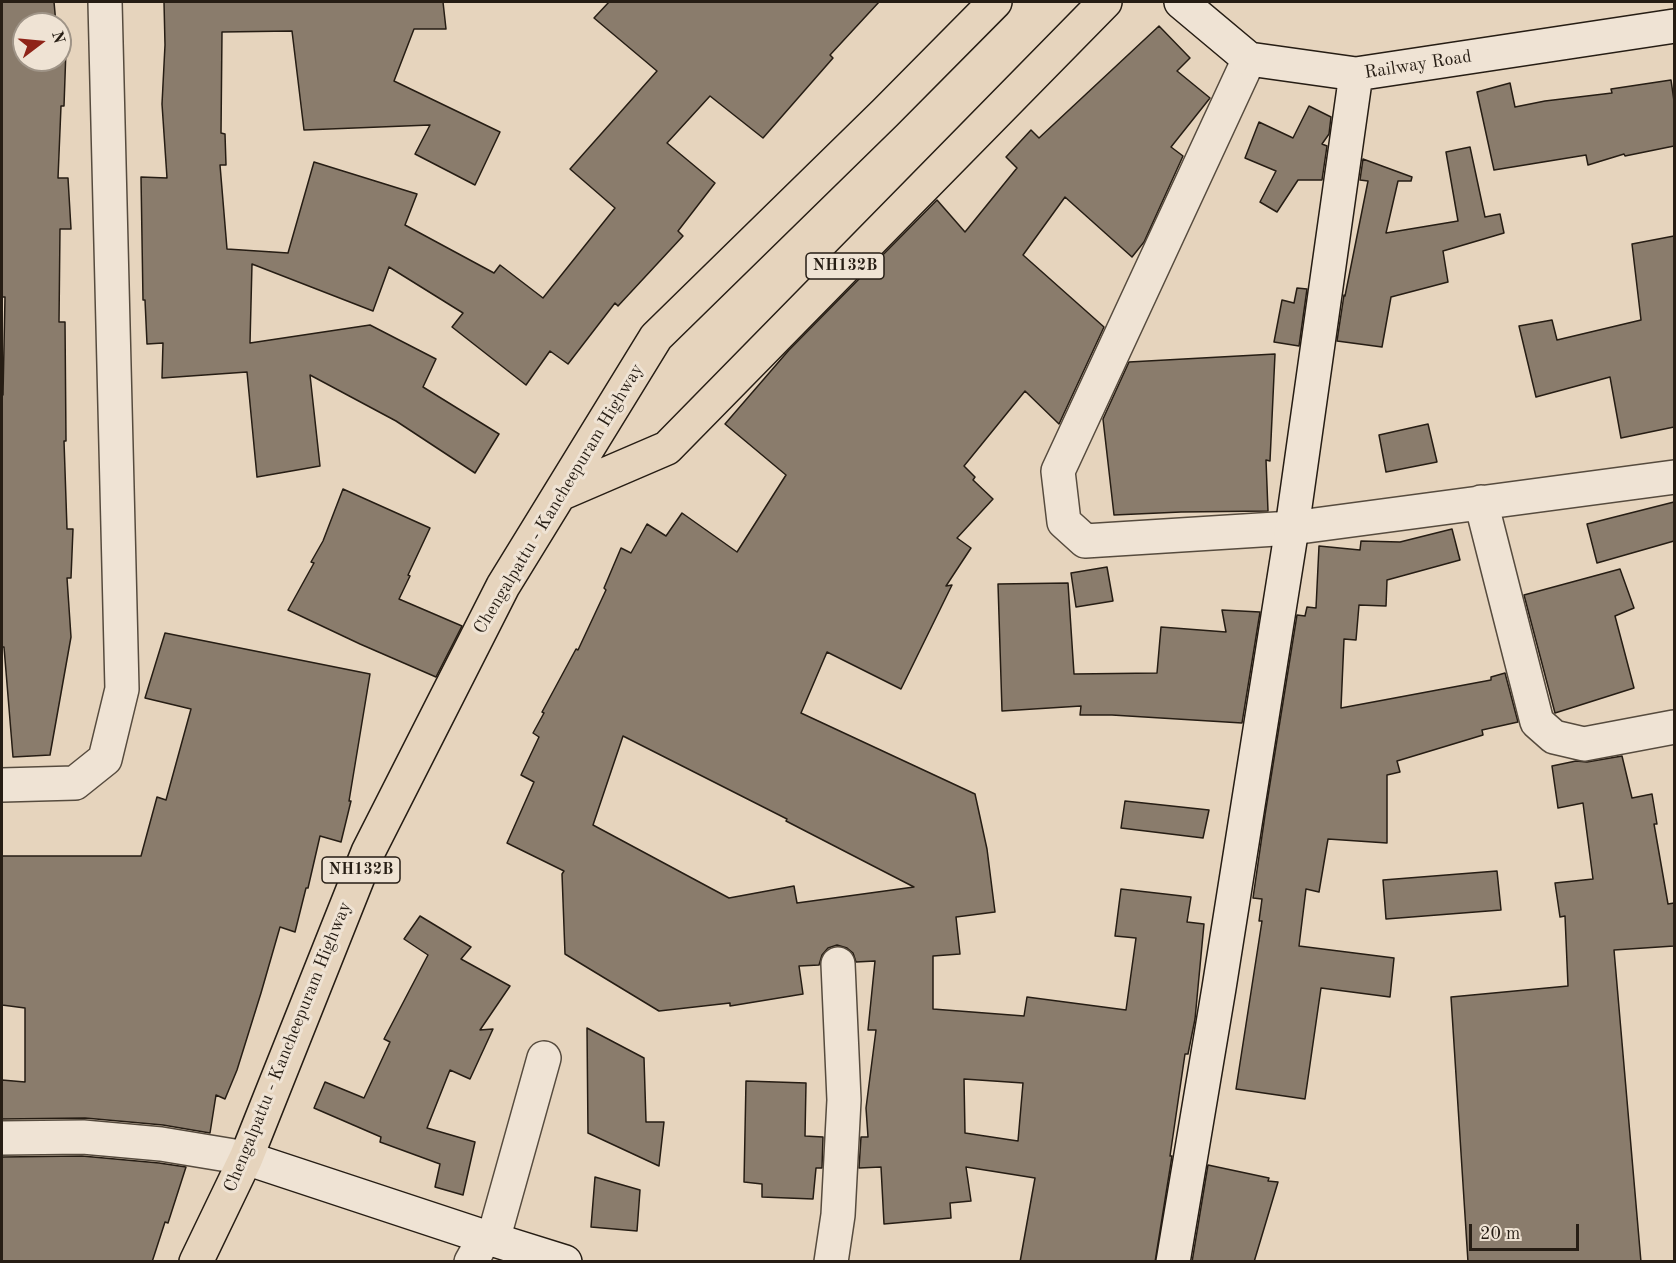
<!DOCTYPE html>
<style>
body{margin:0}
#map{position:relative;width:1676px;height:1263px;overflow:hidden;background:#e6d4bd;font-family:"Old Standard TT",serif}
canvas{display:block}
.frame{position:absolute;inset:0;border:3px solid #261d14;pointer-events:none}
.north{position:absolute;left:12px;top:12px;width:60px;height:60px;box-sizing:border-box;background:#efe3d4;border:2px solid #9f9487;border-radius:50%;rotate:74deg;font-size:16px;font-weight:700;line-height:24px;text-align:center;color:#261d14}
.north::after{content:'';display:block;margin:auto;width:21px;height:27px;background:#8f2418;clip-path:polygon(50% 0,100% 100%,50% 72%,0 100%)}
.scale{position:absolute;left:1469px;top:1224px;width:110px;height:27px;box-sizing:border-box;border:3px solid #261d14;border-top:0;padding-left:8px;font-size:18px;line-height:21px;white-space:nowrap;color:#261d14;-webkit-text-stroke:4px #efe3d4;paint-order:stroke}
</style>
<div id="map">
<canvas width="1676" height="1263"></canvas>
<div class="frame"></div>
<div class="north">N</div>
<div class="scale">20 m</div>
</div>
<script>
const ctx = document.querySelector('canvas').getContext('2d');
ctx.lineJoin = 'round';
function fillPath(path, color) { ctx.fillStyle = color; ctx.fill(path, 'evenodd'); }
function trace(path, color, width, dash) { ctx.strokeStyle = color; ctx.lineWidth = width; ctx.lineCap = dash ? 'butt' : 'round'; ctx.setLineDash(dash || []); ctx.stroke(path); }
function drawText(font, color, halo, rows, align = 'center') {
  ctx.font = font + ' "Old Standard TT",serif'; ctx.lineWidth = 6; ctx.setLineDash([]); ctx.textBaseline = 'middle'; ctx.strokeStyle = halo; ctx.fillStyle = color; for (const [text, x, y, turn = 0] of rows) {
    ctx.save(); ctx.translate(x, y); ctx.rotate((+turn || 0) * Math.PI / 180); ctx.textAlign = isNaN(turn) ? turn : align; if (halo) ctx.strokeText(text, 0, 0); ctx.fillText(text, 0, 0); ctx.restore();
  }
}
const building = new Path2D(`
 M 2,2 L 54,2 L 56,24 L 24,24 L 24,60 L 60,60 L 60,49 L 66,49 L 64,106 L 61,106 L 58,178 L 68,178 L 71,229 L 60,229 L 59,322 L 65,322 L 66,441 L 64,441 L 67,529 L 73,529 L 71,578 L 67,578 L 71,637 L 50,755 L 13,757 L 4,647 L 2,647 L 2,395 L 3,395 L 5,297 L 2,297 Z
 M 164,2 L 443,2 L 446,29 L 414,29 L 394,81 L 500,132 L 475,185 L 415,154 L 430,125 L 304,130 L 292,31 L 222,32 L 221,133 L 225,134 L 226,165 L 220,165 L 227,249 L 288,253 L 314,162 L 417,194 L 405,225 L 494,273 L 500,265 L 543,298 L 615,208 L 570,169 L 657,71 L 594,18 L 609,2 L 879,2 L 830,55 L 833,58 L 763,138 L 710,96 L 667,143 L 715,183 L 678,231 L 683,236 L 618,306 L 615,303 L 568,364 L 550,351 L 526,385 L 452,327 L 463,313 L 389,267 L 373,311 L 252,264 L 250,343 L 370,325 L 436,359 L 423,387 L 499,434 L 475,473 L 396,421 L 310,375 L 320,466 L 257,477 L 247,372 L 162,378 L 163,343 L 147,344 L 145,300 L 143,300 L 141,177 L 167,178 L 162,104 L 165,45 Z
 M 1159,26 L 1190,58 L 1177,71 L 1210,98 L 1171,147 L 1183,156 L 1144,242 L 1132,257 L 1065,197 L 1023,255 L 1104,327 L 1059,424 L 1025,391 L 964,466 L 975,477 L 973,480 L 993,499 L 957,538 L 971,548 L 946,586 L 952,585 L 901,689 L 827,652 L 801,713 L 975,794 L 987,849 L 995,912 L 956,917 L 960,954 L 933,956 L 933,1009 L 1024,1016 L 1027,997 L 1126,1010 L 1136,938 L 1115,936 L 1121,889 L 1191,897 L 1187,922 L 1204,924 L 1195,1019 L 1188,1054 L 1185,1054 L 1170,1156 L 1172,1156 L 1155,1262 L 1020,1262 L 1035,1178 L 966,1167 L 971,1201 L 950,1203 L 951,1218 L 884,1224 L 881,1167 L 859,1168 L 861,1137 L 868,1137 L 866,1108 L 876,1030 L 868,1030 L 875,961 L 856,962 L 853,953 L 847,948 L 837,945 L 828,948 L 822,955 L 819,965 L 799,966 L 803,994 L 730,1006 L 730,1003 L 659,1011 L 565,954 L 562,874 L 564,871 L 507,843 L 534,782 L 521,775 L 539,737 L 533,733 L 544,713 L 542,712 L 576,649 L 578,650 L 606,590 L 604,588 L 621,548 L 631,553 L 647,524 L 666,536 L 682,513 L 737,552 L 786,475 L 725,424 L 789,350 L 937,200 L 965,232 L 1017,168 L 1006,157 L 1031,130 L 1039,138 ZM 623,736 L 787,819 L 786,821 L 914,887 L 797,903 L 794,886 L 729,898 L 593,825 ZM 964,1079 L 1023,1083 L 1018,1141 L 965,1133 Z
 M 1671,80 L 1674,101 L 1674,146 L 1625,156 L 1624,154 L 1588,165 L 1586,155 L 1494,170 L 1477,92 L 1510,83 L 1515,107 L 1545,101 L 1612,93 L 1611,89 Z
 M 1309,106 L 1331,117 L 1329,134 L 1322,144 L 1327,146 L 1322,180 L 1298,180 L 1277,212 L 1260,202 L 1276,171 L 1245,158 L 1259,122 L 1293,138 Z
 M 1470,147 L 1485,217 L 1500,214 L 1504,233 L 1443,251 L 1448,282 L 1391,297 L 1382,347 L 1337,341 L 1344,295 L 1345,296 L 1368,181 L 1360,180 L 1363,159 L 1412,177 L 1411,181 L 1398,181 L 1386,233 L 1458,221 L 1446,152 Z
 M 1674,236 L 1674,427 L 1621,438 L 1610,377 L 1536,397 L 1519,326 L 1552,320 L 1557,340 L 1641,320 L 1632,244 Z
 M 1297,288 L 1307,289 L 1299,346 L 1274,342 L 1282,300 L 1294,303 Z
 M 1275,354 L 1270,461 L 1266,460 L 1268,511 L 1181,512 L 1114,515 L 1103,419 L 1129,362 Z
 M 1428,424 L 1437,462 L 1386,472 L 1379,435 Z
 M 343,489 L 430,528 L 408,575 L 410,576 L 399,599 L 462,626 L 436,677 L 360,644 L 288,610 L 314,563 L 311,562 L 323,541 Z
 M 1674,502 L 1674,541 L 1597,563 L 1587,524 Z
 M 1452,529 L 1460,560 L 1387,580 L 1386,606 L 1359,605 L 1356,640 L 1344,639 L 1341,708 L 1491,680 L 1491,677 L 1505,673 L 1518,722 L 1482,730 L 1483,735 L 1397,761 L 1400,772 L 1387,775 L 1387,843 L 1328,839 L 1319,892 L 1306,889 L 1299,946 L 1394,958 L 1390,997 L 1321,988 L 1305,1099 L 1236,1089 L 1262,921 L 1259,921 L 1262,899 L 1253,898 L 1265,815 L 1297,615 L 1305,616 L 1307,607 L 1316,608 L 1319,546 L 1360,550 L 1361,541 L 1400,542 Z
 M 1107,567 L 1113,601 L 1076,607 L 1071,573 Z
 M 1620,569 L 1634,608 L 1615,616 L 1634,688 L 1555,713 L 1524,595 Z
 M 1068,583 L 1074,674 L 1157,673 L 1161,627 L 1226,632 L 1222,610 L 1260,612 L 1242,723 L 1112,715 L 1080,715 L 1081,706 L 1002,711 L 998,584 Z
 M 165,633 L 370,674 L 349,801 L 351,801 L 341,842 L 320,836 L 308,888 L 306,888 L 295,932 L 280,927 L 261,993 L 237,1070 L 225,1099 L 216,1095 L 210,1133 L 163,1125 L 85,1118 L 2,1119 L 2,1080 L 25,1082 L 25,1008 L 2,1005 L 2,856 L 141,856 L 157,797 L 166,800 L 191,709 L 145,698 Z
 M 1622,756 L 1632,798 L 1652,794 L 1657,824 L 1654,824 L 1668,904 L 1674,903 L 1674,946 L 1614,950 L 1641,1262 L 1468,1262 L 1451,997 L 1568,986 L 1565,916 L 1560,917 L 1555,883 L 1593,879 L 1583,803 L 1558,808 L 1552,766 L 1576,761 L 1587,762 Z
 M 1125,801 L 1209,810 L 1203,838 L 1121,828 Z
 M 1497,871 L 1501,910 L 1386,919 L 1383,880 Z
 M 420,916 L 471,947 L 461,959 L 510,986 L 480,1030 L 493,1029 L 470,1079 L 450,1070 L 427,1128 L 475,1142 L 463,1195 L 435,1187 L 440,1164 L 380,1142 L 381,1137 L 314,1108 L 325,1082 L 364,1098 L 390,1042 L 384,1039 L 428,955 L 404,939 Z
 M 587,1028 L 644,1058 L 646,1122 L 664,1122 L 659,1166 L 588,1133 Z
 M 746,1081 L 806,1083 L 805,1136 L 823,1137 L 822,1168 L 816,1168 L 813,1199 L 762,1197 L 762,1184 L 744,1182 Z
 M 82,1156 L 159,1163 L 186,1167 L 168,1223 L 165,1222 L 152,1262 L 2,1262 L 2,1157 Z
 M 1208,1165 L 1269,1178 L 1268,1181 L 1278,1182 L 1254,1262 L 1192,1262 Z
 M 595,1177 L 640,1190 L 637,1231 L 591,1227 Z`);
const street = new Path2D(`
 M 1249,59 L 1058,471 L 1064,522 L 1085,541 L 1292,528 L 1674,477
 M 1481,502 L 1537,722 L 1554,737 L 1584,744 L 1674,727
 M 2,785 L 75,783 L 105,759 L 122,689 L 105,2
 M 2,1138 L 83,1137 L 161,1144 L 246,1158
 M 493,1240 L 544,1058
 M 471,1262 L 485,1237
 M 831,1262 L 838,1215 L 844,1100 L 838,964`);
const secondary = new Path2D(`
 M 1181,2 L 1249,59 L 1356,74 L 1674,26
 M 246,1158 L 485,1237 L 565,1262
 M 1173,1262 L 1219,988 L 1292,528 L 1356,74`);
const highway = new Path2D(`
 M 560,494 L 667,448 L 1105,2
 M 196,1262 L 246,1158 L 368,852 L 503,586 L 656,337 L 885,113 L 995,2`);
const shields = [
 [845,266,78],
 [361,870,78]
];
const shieldNames = [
 ["NH132B",845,266],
 ["NH132B",361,870]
];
const streetNames = [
 ["Railway Road",1418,65,-9],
 ["Chengalpattu - Kancheepuram Highway",559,499,-59],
 ["Chengalpattu - Kancheepuram Highway",288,1047,-68]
];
fillPath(building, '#8a7c6c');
trace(building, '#261d14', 1.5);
trace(street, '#564b3e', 36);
trace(secondary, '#261d14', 36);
trace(highway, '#261d14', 36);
trace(street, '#efe3d4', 33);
trace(secondary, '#efe3d4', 33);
trace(highway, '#e6d4bd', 33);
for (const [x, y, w] of shields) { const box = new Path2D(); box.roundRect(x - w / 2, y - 13, w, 26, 4.5); ctx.fillStyle = '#efe3d4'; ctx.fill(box); trace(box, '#261d14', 1.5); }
drawText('bold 16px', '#261d14', null, shieldNames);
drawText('18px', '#261d14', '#efe3d4', streetNames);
</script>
